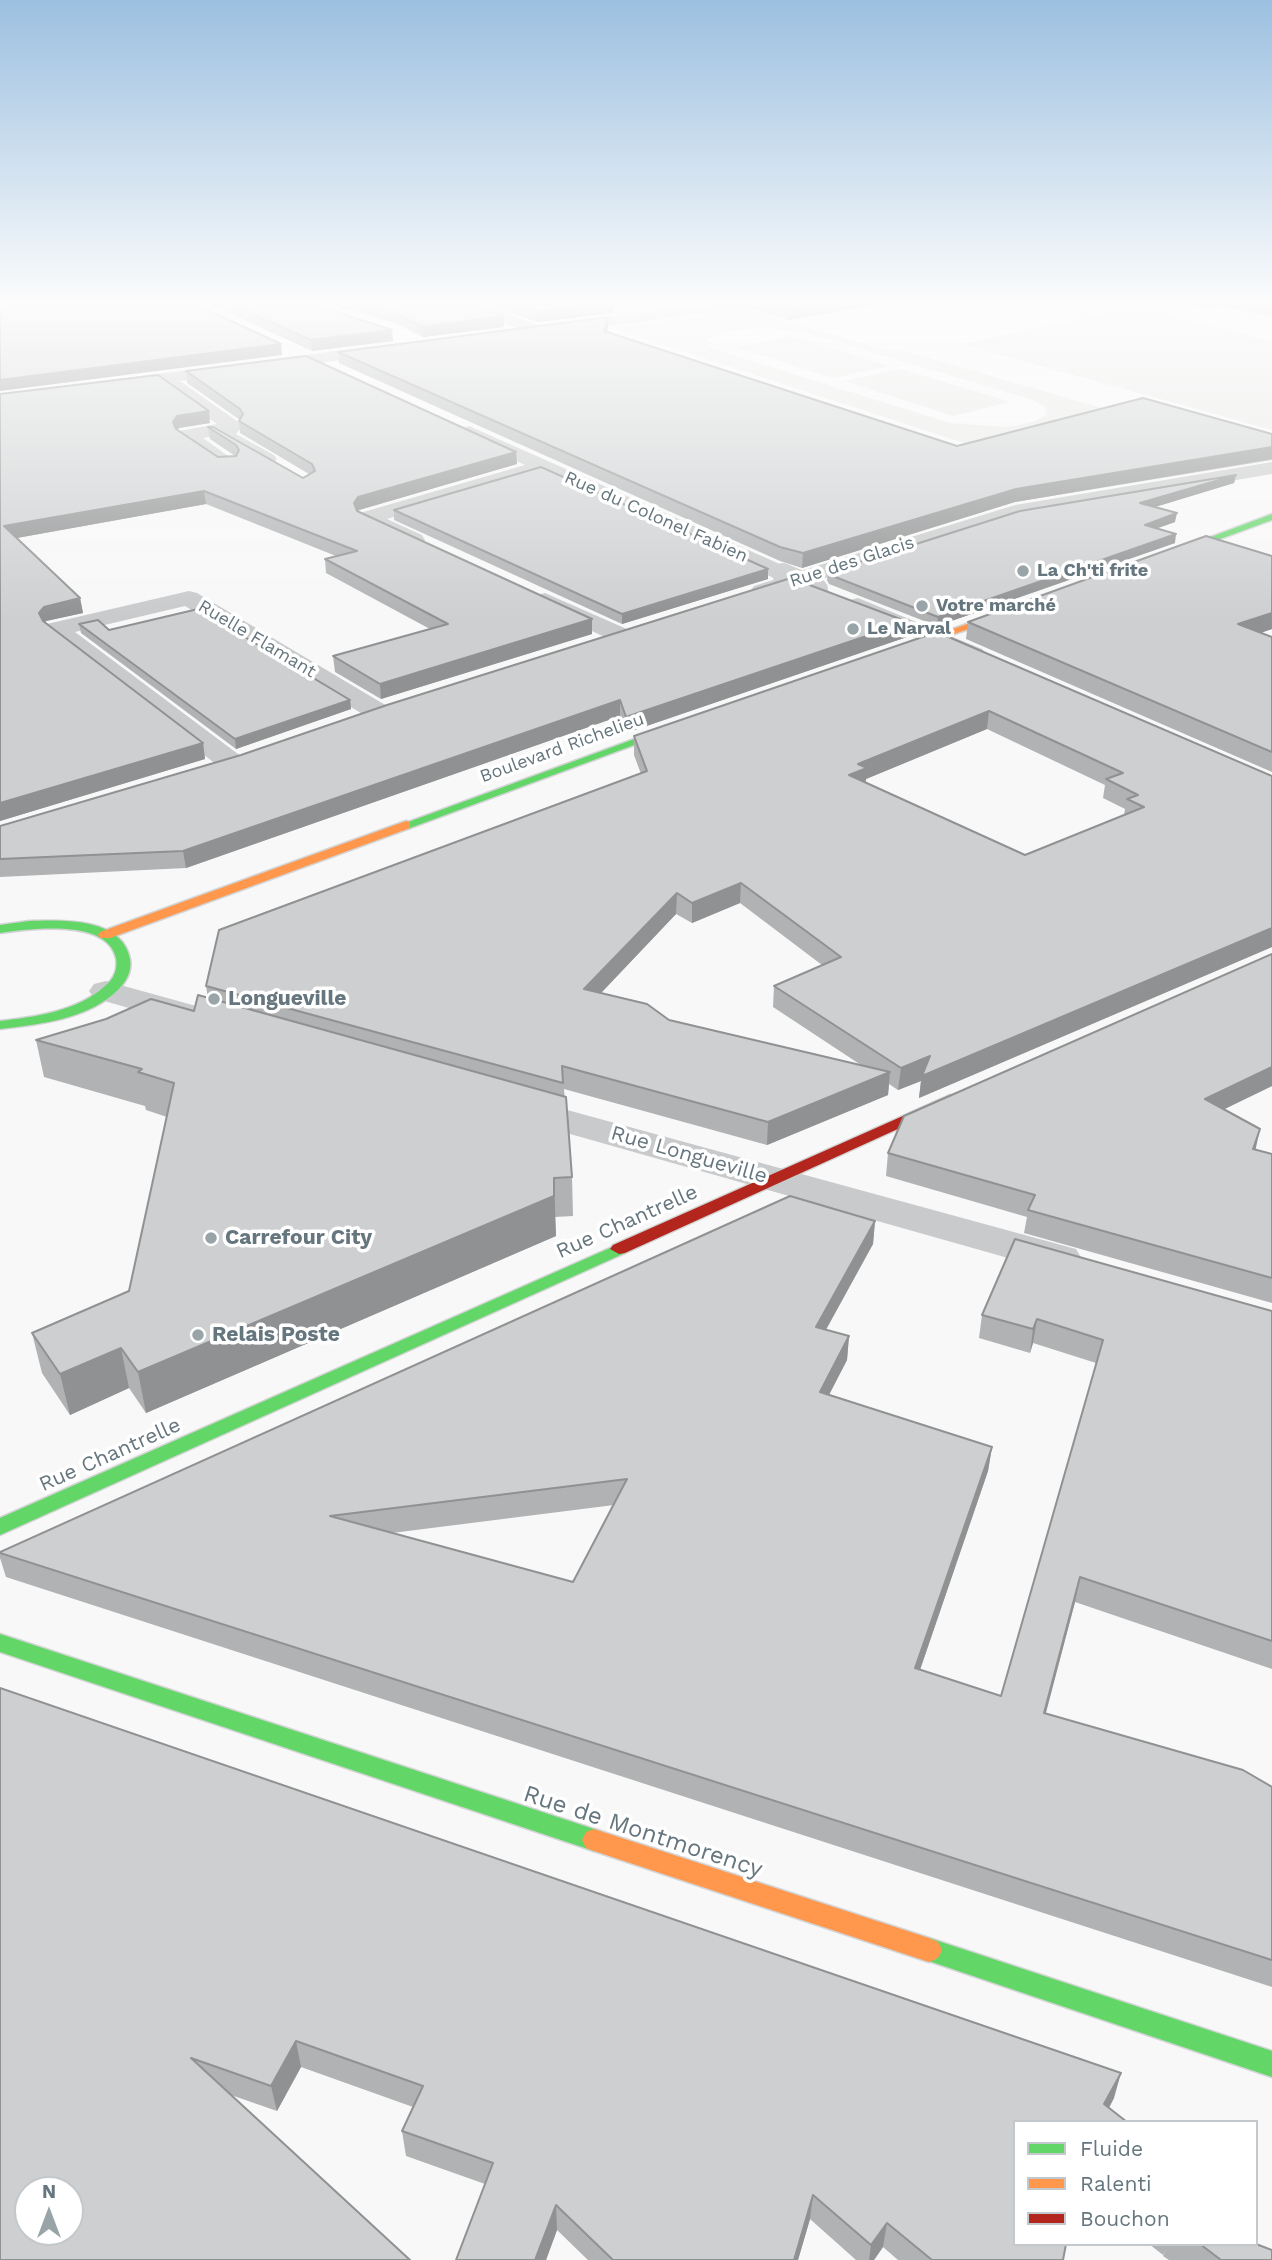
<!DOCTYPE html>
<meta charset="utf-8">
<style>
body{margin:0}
#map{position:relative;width:1272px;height:2260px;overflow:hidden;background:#f8f8f8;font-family:"Work Sans",sans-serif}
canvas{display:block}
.legend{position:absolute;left:1013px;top:2120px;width:245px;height:126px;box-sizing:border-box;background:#fff;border:2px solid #c2c8cb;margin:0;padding:9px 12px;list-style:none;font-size:21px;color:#66767e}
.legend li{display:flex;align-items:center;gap:14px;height:35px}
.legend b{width:35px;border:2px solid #c2c8cb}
.north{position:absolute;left:14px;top:2176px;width:70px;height:70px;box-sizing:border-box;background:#fff;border:2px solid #c2c8cb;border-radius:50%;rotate:0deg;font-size:19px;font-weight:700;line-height:28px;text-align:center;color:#66767e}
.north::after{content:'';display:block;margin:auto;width:24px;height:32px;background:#99a4a9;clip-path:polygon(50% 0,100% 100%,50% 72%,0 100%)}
</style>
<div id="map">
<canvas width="1272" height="2260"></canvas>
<ul class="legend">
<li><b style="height:9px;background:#63d668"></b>Fluide</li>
<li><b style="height:9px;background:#ff974d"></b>Ralenti</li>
<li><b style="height:9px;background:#b3261e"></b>Bouchon</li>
</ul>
<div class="north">N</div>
</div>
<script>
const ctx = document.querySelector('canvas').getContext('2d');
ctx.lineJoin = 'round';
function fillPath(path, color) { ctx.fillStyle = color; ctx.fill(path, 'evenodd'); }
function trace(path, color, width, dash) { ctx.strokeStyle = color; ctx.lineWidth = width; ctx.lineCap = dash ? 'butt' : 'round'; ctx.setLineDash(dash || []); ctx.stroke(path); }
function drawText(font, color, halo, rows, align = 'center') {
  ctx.font = font + ' "Work Sans",sans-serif'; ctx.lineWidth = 7; ctx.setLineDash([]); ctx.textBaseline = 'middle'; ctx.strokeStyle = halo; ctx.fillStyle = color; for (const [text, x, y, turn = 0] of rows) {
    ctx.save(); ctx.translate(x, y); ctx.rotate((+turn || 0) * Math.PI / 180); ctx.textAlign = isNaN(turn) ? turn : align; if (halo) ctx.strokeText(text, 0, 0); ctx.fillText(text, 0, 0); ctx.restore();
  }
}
const green = new Path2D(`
 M 1136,308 L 1272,341 L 1272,430 L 962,344 Z
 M 746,310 L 886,350 L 905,351 L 1120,413 L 979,448 L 611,328 ZM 767,328 L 807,333 L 1033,400 L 1045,407 L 1046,415 L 1033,422 L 1007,427 L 950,423 L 714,349 L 708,344 L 707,339 L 731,330 Z
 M 792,336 L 890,366 L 833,378 L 736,347 Z
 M 901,369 L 1011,402 L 953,416 L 844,381 Z`);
const street = new Path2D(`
 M 459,303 L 479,303 L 543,327 L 545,330 L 537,335 L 531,333 L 461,307 Z
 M 711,303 L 752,303 L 744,308 L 558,333 L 550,328 L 558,323 Z
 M 390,344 L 396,345 L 398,349 L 396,353 L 180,381 L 240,423 L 242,427 L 236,434 L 274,455 L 277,459 L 274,463 L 267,465 L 215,436 L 203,438 L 238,463 L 235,467 L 221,467 L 179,439 L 177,435 L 179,431 L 217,424 L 161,384 L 110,390 L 101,385 L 110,380 Z
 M 469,426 L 791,569 L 794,573 L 1015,505 L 1272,462 L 1272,474 L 1018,517 L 762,598 L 754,596 L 750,591 L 754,586 L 776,579 L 542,472 L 387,519 L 422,535 L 425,540 L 422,545 L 406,545 L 360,523 L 357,518 L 360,513 L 525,465 L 462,436 L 460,432 L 462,428 Z
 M 189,591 L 197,593 L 387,706 L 391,712 L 387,718 L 378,720 L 369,718 L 185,606 L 75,632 L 242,757 L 246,763 L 242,769 L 232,771 L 222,769 L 44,629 L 47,624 Z
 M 545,593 L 629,630 L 632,635 L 629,640 L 620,642 L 611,640 L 537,605 L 533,600 L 537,595 Z
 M 858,598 L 982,649 L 986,654 L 982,659 L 973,662 L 964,659 L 850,610 L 846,605 L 850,600 Z
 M 106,981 L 207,1009 L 213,1016 L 207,1023 L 195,1027 L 94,998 L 89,991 L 94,984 Z
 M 516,1096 L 1076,1249 L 1082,1259 L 1076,1269 L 1061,1273 L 503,1115 L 497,1107 L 503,1099 Z`);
const fast = new Path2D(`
 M 1272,514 L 1272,520 L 1168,558 L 1160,556 Z
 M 678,723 L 688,725 L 410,828 L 406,829 L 400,825 Z
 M 29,921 C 61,920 122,917 130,959 C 133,976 120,990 107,999 C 78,1020 35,1025 0,1029 L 0,1021 C 35,1017 78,1011 105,986 C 114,979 118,969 116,958 C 107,918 29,929 0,933 L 0,925 Z
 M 619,1244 L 628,1249 L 625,1253 L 0,1535 L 0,1518 Z
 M 0,1634 L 594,1829 L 602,1832 L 606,1840 L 602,1848 L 594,1851 L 0,1652 Z
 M 929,1938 L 1272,2051 L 1272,2077 L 920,1958 L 916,1950 L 920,1942 Z`);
const slow = new Path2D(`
 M 1016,607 L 1021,610 L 1019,612 L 898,653 L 889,651 Z
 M 406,821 L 410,822 L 410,828 L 110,938 L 100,938 L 98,935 L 100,932 Z
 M 594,1829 L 929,1938 L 938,1942 L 942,1950 L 938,1958 L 929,1962 L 594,1851 L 586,1848 L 582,1840 L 586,1832 Z`);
const jam = new Path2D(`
 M 950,1095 L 955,1097 L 958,1100 L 955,1103 L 625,1253 L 619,1254 L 610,1249 L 613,1245 Z`);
const streetBridge = new Path2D(`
 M 783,574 L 817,589`);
const wall = new Path2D(`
 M 207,303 L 309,303 L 393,341 L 312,351 Z
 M 327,303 L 469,303 L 504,316 L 504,327 L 423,337 L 395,323 Z
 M 486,303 L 616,303 L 613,313 L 537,322 Z
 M 748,303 L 884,303 L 789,320 L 748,308 Z
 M 1182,303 L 1272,303 L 1272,317 L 1219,306 L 1209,309 Z
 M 608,328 L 607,332 L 957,446 L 1272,434 L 1272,460 L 1015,502 L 802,568 L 780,561 L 339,363 L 338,352 Z
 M 186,371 L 516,452 L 517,464 L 359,510 L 358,512 L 592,634 L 381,699 L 335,672 L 333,656 L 430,629 L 326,573 L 325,559 L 336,556 L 206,504 L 16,538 L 80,598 L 83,613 L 46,621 L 45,623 L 203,743 L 205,759 L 0,821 L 0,394 L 210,423 L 179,428 L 177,430 L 218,457 L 235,456 L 210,439 L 208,427 L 303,478 L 309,474 L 240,433 L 239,421 L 240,420 L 187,383 Z
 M 1236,475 L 1234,483 L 1154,507 L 1175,522 L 1157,528 L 1175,543 L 937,626 L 829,584 L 827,580 L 828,572 Z
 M 394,510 L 768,579 L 622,624 L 394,520 Z
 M 1272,556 L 1272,629 L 1261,633 L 1272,637 L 1272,772 L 966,639 L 968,622 Z
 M 908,622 L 907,637 L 626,733 L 620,716 L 186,868 L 0,877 L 0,826 Z
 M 79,624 L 350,700 L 351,709 L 236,749 L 81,633 Z
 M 937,632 L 1272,776 L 1272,947 L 919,1098 L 921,1081 L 898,1090 L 889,1084 L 888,1095 L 767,1145 L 564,1089 L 572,1177 L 573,1216 L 555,1217 L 556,1236 L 146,1413 L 129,1388 L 70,1415 L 42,1373 L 32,1333 L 129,1291 L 167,1117 L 146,1110 L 145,1106 L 44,1077 L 36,1040 L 194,1011 L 208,998 L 206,986 L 641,774 L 634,755 L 634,736 ZM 987,729 L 1105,785 L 1103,798 L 1125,809 L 1124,815 L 1025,855 L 865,782 L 866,779 ZM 740,903 L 822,965 L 774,986 L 773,1007 L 861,1065 L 669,1020 L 601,993 L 676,914 L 692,923 Z
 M 1272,954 L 1272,1086 L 1224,1109 L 1255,1150 L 1272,1154 L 1272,1303 L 1024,1233 L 1027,1217 L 886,1176 L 888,1153 Z
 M 875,1221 L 873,1244 L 826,1330 L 849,1336 L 847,1360 L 829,1395 L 992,1447 L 988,1471 L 920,1670 L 1001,1696 L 1096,1363 L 1033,1343 L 1030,1353 L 979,1338 L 982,1315 L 1272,1311 L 1272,1669 L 1075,1602 L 1046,1713 L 1272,1787 L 1272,1987 L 6,1577 L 0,1558 L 0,1552 ZM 614,1505 L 573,1582 L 392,1533 Z
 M 0,1688 L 1114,2098 L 1109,2108 L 1015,2122 L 1063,2260 L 898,2260 L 883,2247 L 874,2260 L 856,2260 L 810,2219 L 798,2260 L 588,2260 L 557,2230 L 546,2260 L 456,2260 L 485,2184 L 406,2156 L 402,2131 L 413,2107 L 301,2067 L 277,2111 L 231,2095 L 0,2260 Z
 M 1149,2244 L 1256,2244 L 1272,2260 L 1169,2260 L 1163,2256 L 1166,2249 L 1163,2255 Z`);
const shadedWall = new Path2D(`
 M 610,303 L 616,303 L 613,313 L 537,322 L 537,312 Z
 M 826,303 L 884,303 L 789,320 L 789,309 Z
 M 1210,303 L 1219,303 L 1219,306 L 1209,309 Z
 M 504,316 L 504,327 L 423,337 L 423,327 Z
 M 608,317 L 608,328 L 604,343 L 604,331 Z
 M 392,330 L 393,341 L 312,351 L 311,340 Z
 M 281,344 L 282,355 L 0,391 L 0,380 Z
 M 209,411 L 210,423 L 179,428 L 175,434 L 173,422 L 177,416 Z
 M 1272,447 L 1272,459 L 1015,502 L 802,568 L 803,553 L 1016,489 Z
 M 516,452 L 517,464 L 359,510 L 355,517 L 354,503 L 358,497 Z
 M 1236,475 L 1234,483 L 1139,512 L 1140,503 Z
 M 204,491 L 206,504 L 6,540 L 4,526 Z
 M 1177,513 L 1175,522 L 1144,533 L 1145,525 Z
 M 1176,534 L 1175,543 L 937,626 L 938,617 Z
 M 768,569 L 768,579 L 622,624 L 622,614 Z
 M 80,598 L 83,613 L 46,621 L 42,628 L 39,613 L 44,607 Z
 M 1272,613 L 1272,629 L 1235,641 L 1238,624 Z
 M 592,619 L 592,634 L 381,699 L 380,684 Z
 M 908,622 L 907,637 L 626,733 L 626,717 Z
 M 350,700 L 351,709 L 236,749 L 235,739 Z
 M 620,700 L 620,716 L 186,868 L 183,851 Z
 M 989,711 L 987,729 L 866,779 L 865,787 L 849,775 L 858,764 Z
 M 203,743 L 205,759 L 0,821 L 0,803 Z
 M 741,883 L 740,903 L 692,923 L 692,903 Z
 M 677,893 L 676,914 L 584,1011 L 584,989 Z
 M 1272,928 L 1272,947 L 919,1098 L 921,1081 L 898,1090 L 901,1068 Z
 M 1272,1067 L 1272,1086 L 1200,1121 L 1205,1099 Z
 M 890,1072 L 888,1095 L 767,1145 L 768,1122 Z
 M 1260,1129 L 1255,1152 L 1253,1149 Z
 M 554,1178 L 556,1236 L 146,1413 L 138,1372 Z
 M 875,1221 L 873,1244 L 814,1351 L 816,1327 Z
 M 1037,1319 L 1033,1343 L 1030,1353 L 1033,1329 Z
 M 849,1336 L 847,1360 L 818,1416 L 820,1392 Z
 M 121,1348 L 129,1388 L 70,1415 L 60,1374 Z
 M 992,1447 L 988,1471 L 912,1693 L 915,1668 Z
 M 1080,1577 L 1075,1602 L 1039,1738 L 1044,1713 Z
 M 296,2041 L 301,2067 L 277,2111 L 271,2086 Z
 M 1121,2073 L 1114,2098 L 1101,2122 L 1104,2104 Z
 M 813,2195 L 810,2219 L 798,2260 L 794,2260 Z
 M 556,2205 L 557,2230 L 546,2260 L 535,2260 Z
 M 887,2223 L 883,2247 L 874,2260 L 869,2260 L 871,2245 Z`);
const building = new Path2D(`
 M 0,303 L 192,303 L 281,344 L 0,380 Z
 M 228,303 L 309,303 L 392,330 L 311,340 Z
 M 360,303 L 469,303 L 504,316 L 423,327 L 394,313 Z
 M 513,303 L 610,303 L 537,312 Z
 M 766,303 L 826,303 L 789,309 Z
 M 1254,303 L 1272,303 L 1272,307 Z
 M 608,317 L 604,331 L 957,446 L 1143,398 L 1272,434 L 1272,447 L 1016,489 L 803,553 L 780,547 L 338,352 Z
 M 306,356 L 516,452 L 358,497 L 354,503 L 357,511 L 592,619 L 380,684 L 333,656 L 448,624 L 325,559 L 357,551 L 204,491 L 4,526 L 80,598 L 44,607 L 39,613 L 43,621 L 203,743 L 0,803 L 0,394 L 158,375 L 209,411 L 177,416 L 173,422 L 176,429 L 218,457 L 236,456 L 239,450 L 236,445 L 208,427 L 213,427 L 303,478 L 315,471 L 312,464 L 239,421 L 243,414 L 240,409 L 186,371 Z
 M 541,467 L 768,569 L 622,614 L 394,510 Z
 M 1236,475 L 1140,503 L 1177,513 L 1145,525 L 1176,534 L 938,617 L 830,575 L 828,572 L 1020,511 Z
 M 1206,536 L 1272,556 L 1272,613 L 1238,624 L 1272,637 L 1272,752 L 968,622 Z
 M 791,578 L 908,622 L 626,717 L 620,700 L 183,851 L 0,859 L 0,826 L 241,755 L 387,705 Z
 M 198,609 L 350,700 L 235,739 L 79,624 L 98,620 L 109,630 Z
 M 937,632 L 1272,776 L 1272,928 L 922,1076 L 930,1056 L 901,1068 L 774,986 L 841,957 L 741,883 L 692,903 L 677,893 L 584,989 L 647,1004 L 669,1020 L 890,1072 L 768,1122 L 562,1066 L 563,1083 L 206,986 L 219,930 L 647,771 L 634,736 ZM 989,711 L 1123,773 L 1106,779 L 1138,795 L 1127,799 L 1144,807 L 1025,855 L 849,775 L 867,768 L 858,764 Z
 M 1272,954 L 1272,1067 L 1205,1099 L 1260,1129 L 1253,1149 L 1272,1154 L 1272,1278 L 1028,1210 L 1035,1195 L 888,1153 L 904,1116 Z
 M 198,995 L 566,1097 L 572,1177 L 554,1178 L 554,1196 L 138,1372 L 121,1348 L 60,1374 L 32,1333 L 129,1291 L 174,1083 L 138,1072 L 142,1069 L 36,1040 L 106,1019 L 151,999 L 194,1011 Z
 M 790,1196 L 875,1221 L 816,1327 L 849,1336 L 820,1392 L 992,1447 L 915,1668 L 1001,1696 L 1103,1340 L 1037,1319 L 1033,1329 L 982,1315 L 1015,1239 L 1272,1311 L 1272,1641 L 1080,1577 L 1044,1713 L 1243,1770 L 1272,1787 L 1272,1960 L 0,1553 L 0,1552 ZM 627,1479 L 573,1582 L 330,1516 Z
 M 0,1688 L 1121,2073 L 1104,2104 L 1127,2122 L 1015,2122 L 1015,2244 L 1066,2244 L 1063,2260 L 932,2260 L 887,2223 L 871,2245 L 813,2195 L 794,2260 L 613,2260 L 556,2205 L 535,2260 L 456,2260 L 493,2163 L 402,2131 L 423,2086 L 296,2041 L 271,2086 L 191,2058 L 410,2260 L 0,2260 ZM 28,2190 L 70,2190 L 70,2232 L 28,2232 Z
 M 1200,2244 L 1256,2244 L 1272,2250 L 1272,2260 L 1221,2260 Z`);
const markers = [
 [1023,571,7,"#99a4a9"],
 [922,606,7,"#99a4a9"],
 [853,629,7,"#99a4a9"],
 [214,999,7,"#99a4a9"],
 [211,1238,7,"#99a4a9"],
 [198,1335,7,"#99a4a9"]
];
const farStreetnames = [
 ["Rue du Colonel Fabien",656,517,24],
 ["Rue des Glacis",852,562,-18],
 ["Ruelle Flamant",257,639,31],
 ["Boulevard Richelieu",562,748,-20]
];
const farPoinames = [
 ["La Ch'ti frite",1037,571],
 ["Votre marché",936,606],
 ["Le Narval",867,629]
];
const poiNames = [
 ["Longueville",228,999],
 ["Carrefour City",225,1238],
 ["Relais Poste",212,1335]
];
const streetNames = [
 ["Rue Longueville",689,1155,16],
 ["Rue Chantrelle",627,1222,-24],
 ["Rue Chantrelle",110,1455,-24]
];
const nearStreetnames = [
 ["Rue de Montmorency",643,1832,18]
];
fillPath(green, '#e7e9e5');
trace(fast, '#d3d4d5', 3);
trace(slow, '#d3d4d5', 3);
trace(jam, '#d3d4d5', 3);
fillPath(street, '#c9cacb');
fillPath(fast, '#63d668');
fillPath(slow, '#ff974d');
fillPath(jam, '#b3261e');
trace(streetBridge, '#c9cacb', 22);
fillPath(wall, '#b0b2b3');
fillPath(shadedWall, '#909192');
fillPath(building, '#cdcfd0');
trace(building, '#909192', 2);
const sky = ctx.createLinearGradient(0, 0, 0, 619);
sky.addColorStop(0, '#9cc0e0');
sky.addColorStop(0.49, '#fcfcfc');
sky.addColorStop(1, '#fcfcfc00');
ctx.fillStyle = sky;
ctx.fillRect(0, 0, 1272, 619);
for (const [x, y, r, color] of markers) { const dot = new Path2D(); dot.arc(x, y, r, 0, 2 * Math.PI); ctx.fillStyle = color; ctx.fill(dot); trace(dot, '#fff', 2.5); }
drawText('18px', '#66767e', '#fff', farStreetnames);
drawText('bold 18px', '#66767e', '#fff', farPoinames, 'left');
drawText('bold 21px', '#66767e', '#fff', poiNames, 'left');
drawText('21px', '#66767e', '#fff', streetNames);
drawText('24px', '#66767e', '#fff', nearStreetnames);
</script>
